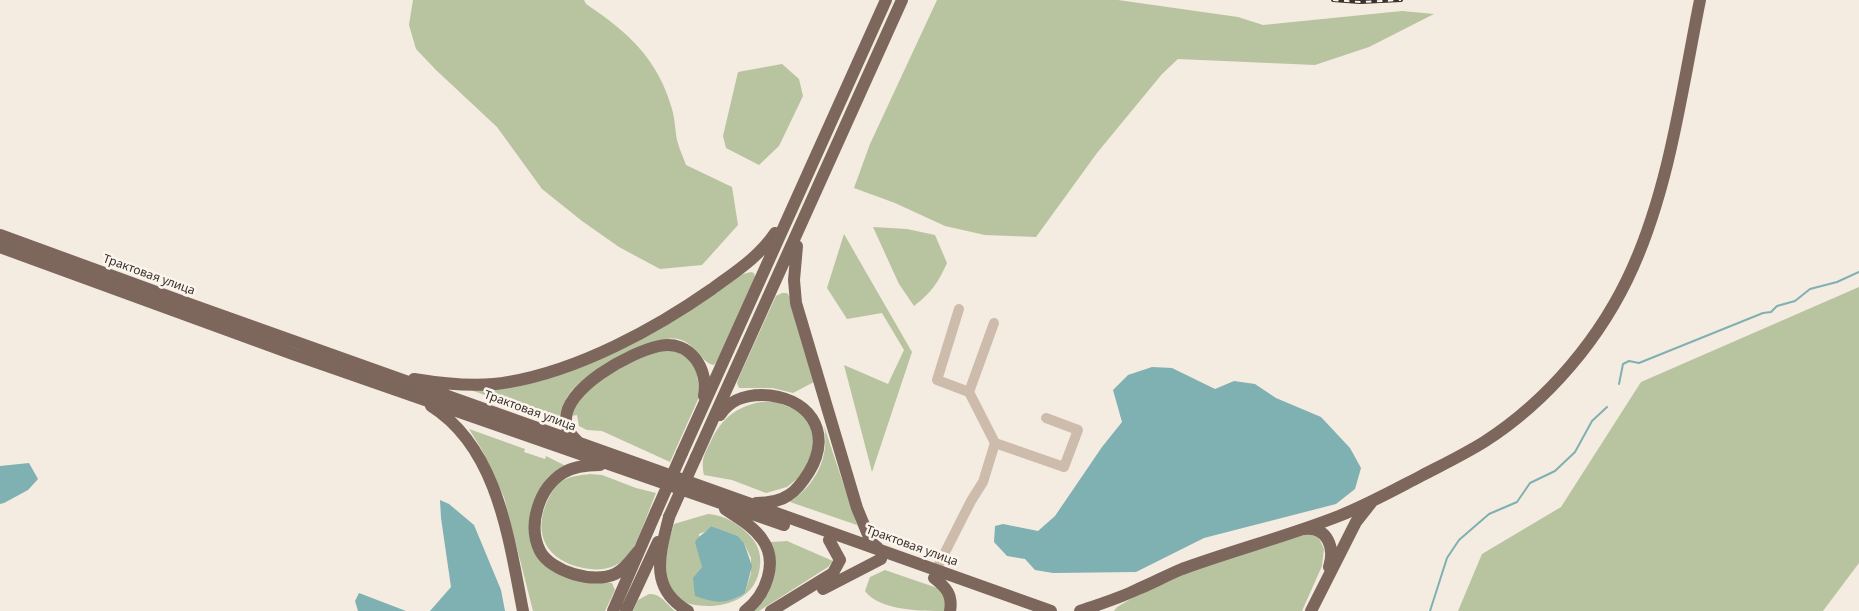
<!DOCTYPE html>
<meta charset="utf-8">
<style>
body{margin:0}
canvas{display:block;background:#f4ebe1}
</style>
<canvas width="1859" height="611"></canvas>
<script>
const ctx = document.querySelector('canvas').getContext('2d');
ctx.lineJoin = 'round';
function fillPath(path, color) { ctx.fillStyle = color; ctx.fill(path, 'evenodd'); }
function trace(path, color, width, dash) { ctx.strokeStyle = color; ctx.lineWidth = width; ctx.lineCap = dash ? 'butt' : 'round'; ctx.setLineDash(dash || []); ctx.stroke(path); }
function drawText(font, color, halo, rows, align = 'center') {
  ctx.font = font + ' "Noto Sans",sans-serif'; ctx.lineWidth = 5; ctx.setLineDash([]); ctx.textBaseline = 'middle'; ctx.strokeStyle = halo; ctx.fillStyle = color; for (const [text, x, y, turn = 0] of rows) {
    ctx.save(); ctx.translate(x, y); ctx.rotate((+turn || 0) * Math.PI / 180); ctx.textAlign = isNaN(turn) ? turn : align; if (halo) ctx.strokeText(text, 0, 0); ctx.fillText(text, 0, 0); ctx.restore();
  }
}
const green = new Path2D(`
 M 413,0 L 584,0 L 586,4 C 628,32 658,59 672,109 C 675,119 675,130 677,140 C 679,148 683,157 686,165 L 732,187 L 738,225 L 702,265 L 660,269 L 619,247 L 582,221 L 542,189 L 497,127 L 436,70 L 416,49 L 409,25 Z
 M 937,0 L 1118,0 L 1238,17 L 1263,25 L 1402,11 L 1434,14 L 1369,47 L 1315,65 L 1178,59 L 1162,74 L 1097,153 L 1036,237 L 985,235 L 945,226 L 895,203 L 854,188 L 870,144 Z
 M 782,64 L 799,79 L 803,96 L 779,146 L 759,165 L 726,148 L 723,136 L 738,72 Z
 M 873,227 L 907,229 L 935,235 L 947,263 C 938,283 931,293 914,306 L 899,284 Z
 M 844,234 L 912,352 L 872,472 L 844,365 L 888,384 L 904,350 L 882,313 L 847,319 L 827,288 Z
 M 751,272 L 754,273 L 755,277 L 718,360 L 714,365 C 702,364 696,343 678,339 C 651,334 586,372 570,393 C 564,400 562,409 559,417 L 541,415 L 543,411 L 523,403 L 521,408 L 468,389 L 550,375 L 743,274 Z
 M 1859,287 L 1859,563 L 1823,611 L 1458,611 L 1482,554 L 1561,507 L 1641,382 Z
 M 782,293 L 787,293 L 790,297 L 814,382 L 793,393 L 772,388 L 739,388 L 737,383 L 739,377 L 776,296 Z
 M 664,349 L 683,353 L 696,368 L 700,395 L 670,462 L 602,431 L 587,430 L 579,426 L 577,415 L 572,416 C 574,411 575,405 578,401 C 598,375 634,360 664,349 Z
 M 761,402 L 776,402 L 799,411 L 810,423 L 813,438 L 812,452 L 805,468 L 797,479 L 787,487 L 766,493 L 732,480 L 704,475 C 701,459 704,455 711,441 C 721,419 737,406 761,402 Z
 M 824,426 L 857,525 L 790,502 C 816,484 830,457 824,426 Z
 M 469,429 L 525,449 L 524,452 L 545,459 L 546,456 L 564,465 L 548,477 L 537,494 L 534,546 L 589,580 L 612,583 L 615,590 L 605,611 L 533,611 L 504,497 L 482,450 Z
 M 590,474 L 602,475 L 636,488 L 656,493 C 650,507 637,546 628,556 C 619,566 605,571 590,569 C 554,565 531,541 546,504 C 550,495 555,485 564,480 C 571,476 582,475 590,474 Z
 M 708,514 C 725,515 739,524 751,537 C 760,547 762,559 759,572 C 752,604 714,611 686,603 C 680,599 675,596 672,590 C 670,586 666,581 666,576 C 664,558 669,541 674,524 ZM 711,526 L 738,536 L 744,543 L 751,558 L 751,573 L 745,593 L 737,598 L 725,601 L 694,578 L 702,567 L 699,534 L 707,531 Z
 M 1303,534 L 1318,536 L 1324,549 L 1322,566 L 1302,611 L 1114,611 L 1117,607 L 1180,570 Z
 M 787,541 L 833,561 L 828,567 L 759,611 L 753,611 L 771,542 Z
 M 885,570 L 943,590 L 946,611 C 923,611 879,611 865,591 L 870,577 Z
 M 649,594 C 661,593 666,604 675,611 L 633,611 L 638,600 Z`);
const water = new Path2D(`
 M 1152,367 L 1172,368 L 1215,389 L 1234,381 L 1255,384 L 1276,398 L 1321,417 L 1350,448 L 1361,468 L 1355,489 L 1336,504 L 1204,538 L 1136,572 L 1053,573 L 1035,570 L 1025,559 L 1007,556 L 994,542 L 995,526 L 1003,524 L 1038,531 L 1055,516 L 1102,447 L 1122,422 L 1113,390 L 1128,375 Z
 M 29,463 L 38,479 L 28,490 L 4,503 L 0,504 L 0,466 Z
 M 440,500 L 449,504 L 474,525 L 501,590 L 505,611 L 430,611 L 451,587 L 441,518 Z
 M 711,526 L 738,536 L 744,543 L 752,566 L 745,593 C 727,605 714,603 695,596 L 693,578 L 702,567 L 695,542 C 700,534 706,533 711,526 Z
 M 359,593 L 406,611 L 358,611 L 355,601 Z`);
const stream = new Path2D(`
 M 1619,384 L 1623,364 L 1629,361 L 1639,363 L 1763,313 L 1771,312 L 1777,306 L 1795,301 L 1810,289 L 1837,282 L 1859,272
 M 1430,611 L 1447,558 L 1459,540 L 1489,514 L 1517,502 L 1530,483 L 1555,471 L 1575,452 L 1592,421 L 1607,407`);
const minor = new Path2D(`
 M 969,392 L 994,323
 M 995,443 L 1064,467 L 1078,430 L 1046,418
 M 936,570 L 971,501 L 983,482 L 995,443 L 969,392 L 937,380 L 959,309`);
const major = new Path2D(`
 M 0,235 L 178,300 L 1051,611
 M 797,246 L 794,280 L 796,303 L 857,508 L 871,542 L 878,548
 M 0,247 L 293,354 L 784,525
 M 414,379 C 444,384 478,388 509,382 C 579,370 655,329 712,289 C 735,272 759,257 775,233
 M 431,406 C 498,448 509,540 523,611
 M 720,415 C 730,400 744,395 762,395 C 808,396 834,431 809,472 C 804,480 797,490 789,495 C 779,502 767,503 756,503
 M 580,444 C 574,438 566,431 566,422 C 563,388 631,352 659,346 C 690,339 709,369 704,396
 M 682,453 L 886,0
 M 696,457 L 902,0
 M 600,465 C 587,465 574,466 563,473 C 539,488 527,525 540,551 C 551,572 594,584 615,574 C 626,569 632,558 640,549
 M 725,509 C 738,518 753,526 762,539 C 779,562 766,595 745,611
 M 669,517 C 660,554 648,588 688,611
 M 1305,529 C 1328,527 1335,548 1329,567
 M 934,578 C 946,587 953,595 950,611
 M 823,589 L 881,559
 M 613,611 L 656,512
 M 626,611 L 658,542
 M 771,611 L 833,573 L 840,560 L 829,540
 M 1080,611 C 1100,604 1120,598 1138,589 C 1153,583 1167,575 1182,569 C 1234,550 1288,536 1339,516 C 1367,505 1394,490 1421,476 C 1442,465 1463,455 1484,442 C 1548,401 1602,337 1633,267 C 1670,184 1682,89 1700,0
 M 1311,611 L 1356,522 L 1371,503`);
const rail = new Path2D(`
 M 1333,0 L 1360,2 L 1401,0`);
const majorBridge = new Path2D(`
 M 656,512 L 682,453
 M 669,517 L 696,457`);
const streetNames = [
 ["Трактовая улица",149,275,20],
 ["Трактовая улица",530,411,20],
 ["Трактовая улица",912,546,20]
];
fillPath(green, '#b8c4a0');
fillPath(water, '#7fb0b2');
trace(stream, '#7fb0b2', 2);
trace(minor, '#cdbbac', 10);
trace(major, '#7d675c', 12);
trace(rail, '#3b302b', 4);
trace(rail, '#fbf5ee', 2, [5.5]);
trace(majorBridge, '#7d675c', 12);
drawText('12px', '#3b302b', '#fbf5ee', streetNames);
</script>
